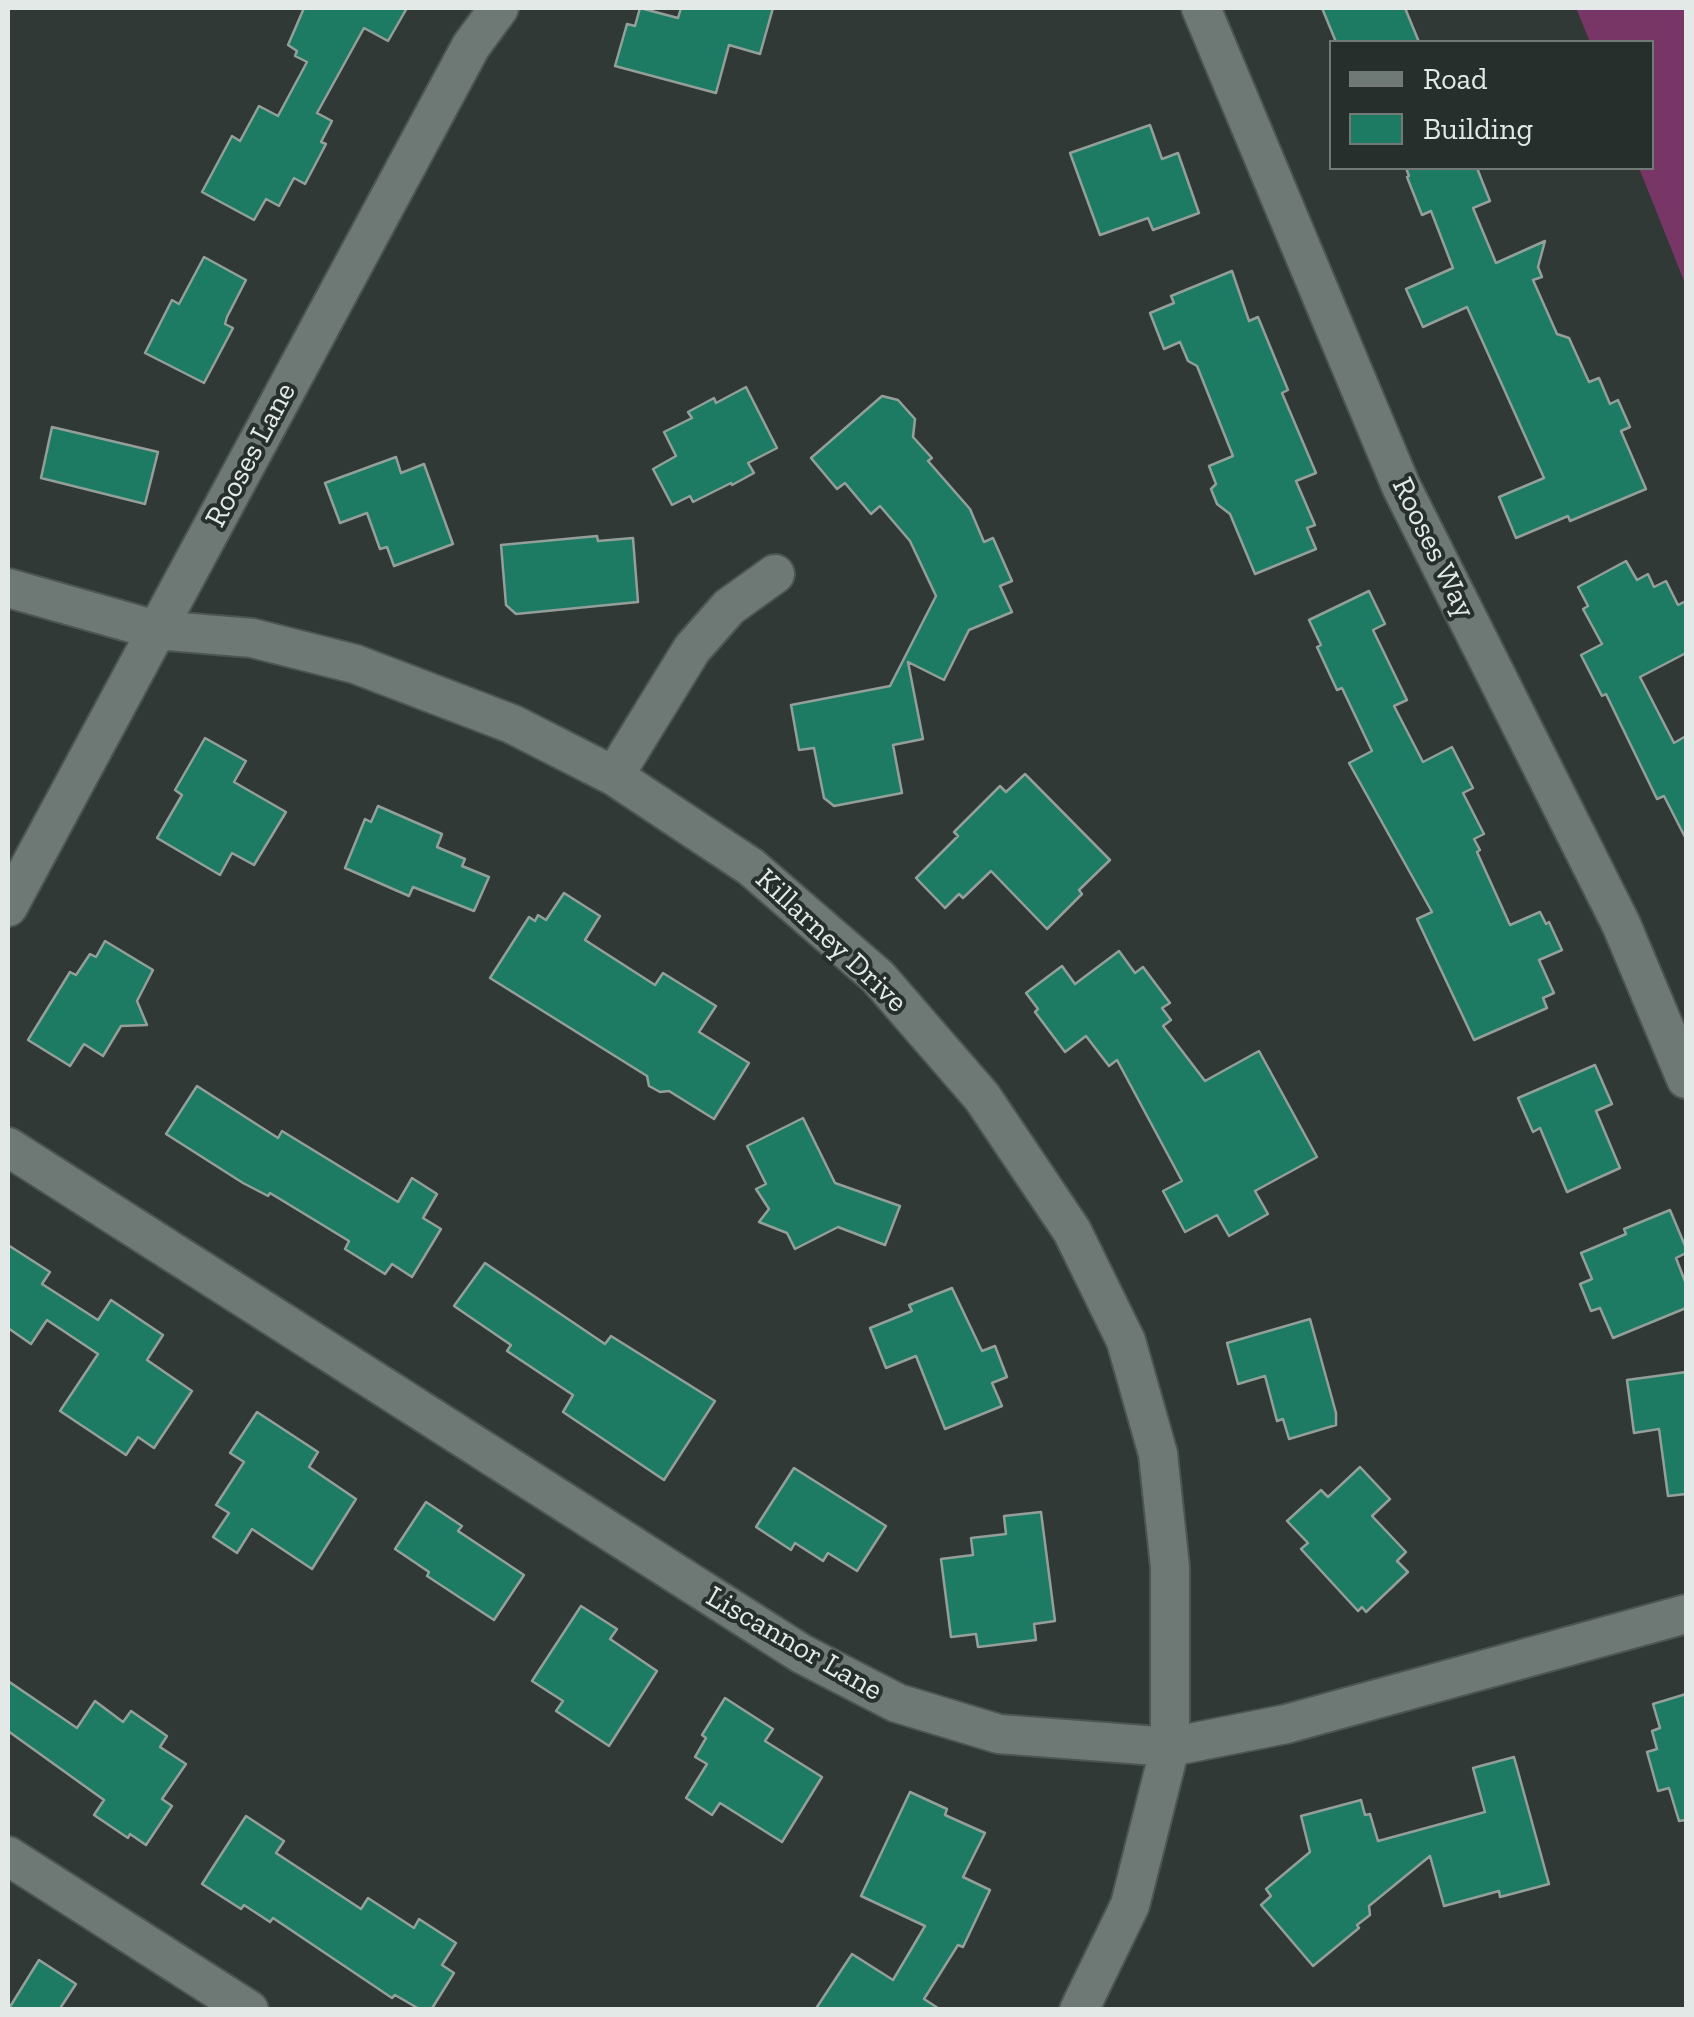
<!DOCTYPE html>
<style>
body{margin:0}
#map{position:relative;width:1694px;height:2017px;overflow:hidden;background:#303936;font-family:"Zilla Slab",serif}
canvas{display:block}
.frame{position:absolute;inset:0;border:10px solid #e3e9e7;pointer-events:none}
.legend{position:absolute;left:1329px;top:40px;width:325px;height:130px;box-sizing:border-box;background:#262f2c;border:2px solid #727977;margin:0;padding:12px 18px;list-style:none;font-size:30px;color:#e3e9e7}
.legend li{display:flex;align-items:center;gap:20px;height:50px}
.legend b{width:50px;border:2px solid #727977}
</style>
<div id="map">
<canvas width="1694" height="2017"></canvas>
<div class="frame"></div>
<ul class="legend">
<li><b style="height:12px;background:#6e7874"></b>Road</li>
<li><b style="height:28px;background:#1d7b64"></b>Building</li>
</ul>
</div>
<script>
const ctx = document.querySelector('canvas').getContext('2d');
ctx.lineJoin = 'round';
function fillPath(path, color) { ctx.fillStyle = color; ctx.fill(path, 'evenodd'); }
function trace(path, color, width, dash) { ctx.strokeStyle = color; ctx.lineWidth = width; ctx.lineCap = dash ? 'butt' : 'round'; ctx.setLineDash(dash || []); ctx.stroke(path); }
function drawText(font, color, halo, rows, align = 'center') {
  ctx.font = font + ' "Zilla Slab",serif'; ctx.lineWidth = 8; ctx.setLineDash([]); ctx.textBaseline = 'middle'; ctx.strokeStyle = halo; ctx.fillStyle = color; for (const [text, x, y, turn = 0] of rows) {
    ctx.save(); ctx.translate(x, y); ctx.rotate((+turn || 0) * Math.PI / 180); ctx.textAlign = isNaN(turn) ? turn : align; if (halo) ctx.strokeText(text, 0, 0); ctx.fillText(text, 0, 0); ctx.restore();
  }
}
const green = new Path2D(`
 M 1576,8 L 1686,8 L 1686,286 L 1639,168 L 1652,168 L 1652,42 L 1590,42 Z`);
const building = new Path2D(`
 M 304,8 L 407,8 L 388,41 L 364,28 L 317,113 L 332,121 L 321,142 L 326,144 L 305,184 L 294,178 L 279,206 L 266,199 L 254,220 L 202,192 L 232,136 L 240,141 L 259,106 L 278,116 L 307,62 L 295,56 L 297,51 L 288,45 Z
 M 640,8 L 678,18 L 681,8 L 773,8 L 760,54 L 729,45 L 716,93 L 615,66 L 627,24 L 635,26 Z
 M 1322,8 L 1405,8 L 1419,42 L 1336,42 Z
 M 1150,125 L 1162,159 L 1178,153 L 1199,213 L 1153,230 L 1148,218 L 1100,235 L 1070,153 Z
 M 1406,168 L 1477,168 L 1490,201 L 1473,208 L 1496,263 L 1545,241 L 1538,267 L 1542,277 L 1533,280 L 1557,334 L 1569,338 L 1589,382 L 1599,378 L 1610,404 L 1618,400 L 1630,427 L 1621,431 L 1646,489 L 1570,521 L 1568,516 L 1516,538 L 1499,497 L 1544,478 L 1467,307 L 1423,327 L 1406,289 L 1453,268 L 1431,211 L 1422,215 L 1407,177 L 1409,176 Z
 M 204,257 L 246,280 L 227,317 L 225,324 L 233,328 L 204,383 L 145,353 L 172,300 L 179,304 Z
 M 1232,271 L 1249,321 L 1258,317 L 1288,390 L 1282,393 L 1316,473 L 1296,481 L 1315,525 L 1307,528 L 1316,549 L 1255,574 L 1230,514 L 1217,504 L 1211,489 L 1216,484 L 1209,466 L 1233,456 L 1197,366 L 1188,361 L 1180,342 L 1164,349 L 1150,313 L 1174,303 L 1171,296 Z
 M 746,387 L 777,448 L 748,463 L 754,473 L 732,485 L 731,483 L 693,502 L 690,496 L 672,505 L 653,469 L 676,456 L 664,432 L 692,418 L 688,412 L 714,398 L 716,403 Z
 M 882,396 L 898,400 L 915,419 L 913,437 L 932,458 L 928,461 L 970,509 L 984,542 L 993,538 L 1012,581 L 1000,586 L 1012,612 L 969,630 L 944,680 L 908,662 L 923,739 L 893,745 L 902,793 L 834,806 L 824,798 L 814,748 L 799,750 L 791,705 L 890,686 L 936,596 L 910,541 L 880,506 L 871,514 L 845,483 L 837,489 L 811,458 Z
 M 52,427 L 158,452 L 145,504 L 41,478 Z
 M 396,457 L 401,473 L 424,464 L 453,544 L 394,566 L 387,547 L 380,549 L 367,513 L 340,523 L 325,483 Z
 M 597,536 L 598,541 L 633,538 L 638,602 L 516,614 L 506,605 L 501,545 Z
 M 1626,561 L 1637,580 L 1648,574 L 1654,587 L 1666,581 L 1678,605 L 1686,601 L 1686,653 L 1640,677 L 1674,743 L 1686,736 L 1686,839 L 1664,796 L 1657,799 L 1606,694 L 1602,696 L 1581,655 L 1602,644 L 1583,609 L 1588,606 L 1578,587 Z
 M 1369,591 L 1385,624 L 1373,630 L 1407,700 L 1394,706 L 1423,762 L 1452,747 L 1473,788 L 1463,793 L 1484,834 L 1474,839 L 1480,850 L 1477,852 L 1510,925 L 1540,912 L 1546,924 L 1549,922 L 1562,950 L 1539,960 L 1554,993 L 1543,998 L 1547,1008 L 1474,1040 L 1417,919 L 1432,912 L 1349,763 L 1372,751 L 1342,688 L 1337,690 L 1317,647 L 1321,645 L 1309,620 Z
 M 205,738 L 246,761 L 234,782 L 286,812 L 254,865 L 232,853 L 220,875 L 157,838 L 182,795 L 175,790 Z
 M 1025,774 L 1110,860 L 1079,890 L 1082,894 L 1047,929 L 991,871 L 963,898 L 959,894 L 945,908 L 916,878 L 958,836 L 954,832 L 1000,786 L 1006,792 Z
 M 378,806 L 442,834 L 437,847 L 465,859 L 462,866 L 489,877 L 474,911 L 413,887 L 409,896 L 345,868 L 365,819 L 371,822 Z
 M 564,893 L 600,916 L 585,940 L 655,985 L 663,973 L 716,1006 L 699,1032 L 749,1063 L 714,1119 L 669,1091 L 660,1092 L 649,1086 L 647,1076 L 490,978 L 529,917 L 535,921 L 538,915 L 546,920 Z
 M 105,941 L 153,970 L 137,1001 L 147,1025 L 121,1026 L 103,1056 L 84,1044 L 70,1066 L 28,1040 L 70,972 L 76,975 L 90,954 L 96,957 Z
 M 1119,951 L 1135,973 L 1143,967 L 1170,1003 L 1162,1008 L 1171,1020 L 1163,1026 L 1205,1081 L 1259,1051 L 1317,1157 L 1255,1191 L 1268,1214 L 1229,1236 L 1217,1215 L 1185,1232 L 1163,1191 L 1182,1181 L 1117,1060 L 1109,1066 L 1086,1036 L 1065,1052 L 1035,1012 L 1038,1009 L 1026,993 L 1062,966 L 1075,984 Z
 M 1595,1065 L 1612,1104 L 1596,1111 L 1620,1168 L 1567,1192 L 1540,1128 L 1533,1132 L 1518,1098 Z
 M 197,1086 L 278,1138 L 282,1131 L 398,1202 L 412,1178 L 437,1194 L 423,1218 L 441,1229 L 412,1277 L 392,1264 L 385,1274 L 345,1249 L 349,1241 L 270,1193 L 268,1196 L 243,1183 L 166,1134 Z
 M 803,1118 L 835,1183 L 900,1206 L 885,1245 L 838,1227 L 795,1249 L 787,1233 L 759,1222 L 769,1209 L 756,1189 L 766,1184 L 747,1146 Z
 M 1670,1210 L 1686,1248 L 1686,1253 L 1676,1258 L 1686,1284 L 1686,1308 L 1613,1338 L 1600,1308 L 1591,1311 L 1580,1284 L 1592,1279 L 1581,1253 L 1626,1234 L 1624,1229 Z
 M 8,1245 L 50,1272 L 42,1284 L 98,1320 L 111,1300 L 163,1335 L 147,1360 L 192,1391 L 154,1448 L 138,1437 L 126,1455 L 60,1411 L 98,1354 L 47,1320 L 31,1344 L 8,1328 Z
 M 485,1263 L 605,1344 L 611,1336 L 715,1401 L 664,1480 L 563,1412 L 573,1395 L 507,1351 L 511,1345 L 454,1306 Z
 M 952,1288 L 982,1351 L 995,1346 L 1007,1377 L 992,1383 L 1002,1406 L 945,1429 L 916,1356 L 886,1368 L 870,1328 L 912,1311 L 909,1305 Z
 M 1310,1319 L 1336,1413 L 1336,1425 L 1289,1439 L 1283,1419 L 1277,1421 L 1265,1376 L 1238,1384 L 1227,1343 Z
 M 1686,1372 L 1686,1494 L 1668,1496 L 1659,1429 L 1634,1433 L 1627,1380 Z
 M 257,1412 L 318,1452 L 309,1467 L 356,1499 L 312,1569 L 252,1529 L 237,1553 L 213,1537 L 229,1513 L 216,1505 L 244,1462 L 230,1453 Z
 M 1360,1467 L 1390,1499 L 1372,1516 L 1406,1552 L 1397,1561 L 1408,1572 L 1366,1612 L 1362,1607 L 1358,1611 L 1301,1549 L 1308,1543 L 1287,1521 L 1321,1490 L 1328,1497 Z
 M 794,1468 L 886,1526 L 857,1571 L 828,1553 L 823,1561 L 795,1543 L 791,1550 L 756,1527 Z
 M 426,1502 L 462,1526 L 458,1531 L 524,1575 L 494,1620 L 427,1576 L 429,1572 L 395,1549 Z
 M 1041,1512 L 1055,1621 L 1034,1624 L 1036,1640 L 978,1647 L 976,1634 L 951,1637 L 941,1559 L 973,1555 L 971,1538 L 1006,1534 L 1004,1516 Z
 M 581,1606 L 617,1629 L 610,1639 L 657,1671 L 609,1746 L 556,1711 L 563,1701 L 532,1681 Z
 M 8,1681 L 77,1728 L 95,1701 L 123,1722 L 131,1711 L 167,1736 L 160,1747 L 186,1764 L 162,1799 L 172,1806 L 146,1845 L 130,1834 L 128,1838 L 94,1815 L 104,1800 L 8,1731 Z
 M 1686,1694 L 1686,1820 L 1679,1821 L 1669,1788 L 1658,1791 L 1647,1752 L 1657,1749 L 1652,1731 L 1660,1728 L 1653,1704 Z
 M 725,1698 L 773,1729 L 765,1741 L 822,1777 L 782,1842 L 720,1803 L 712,1815 L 686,1798 L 707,1764 L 695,1757 L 706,1738 L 702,1735 Z
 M 1514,1757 L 1549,1884 L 1500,1897 L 1499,1891 L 1444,1906 L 1430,1856 L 1369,1906 L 1370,1915 L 1357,1925 L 1359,1928 L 1313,1966 L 1261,1905 L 1271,1896 L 1266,1889 L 1310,1852 L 1301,1816 L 1361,1800 L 1365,1815 L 1370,1814 L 1378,1841 L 1485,1812 L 1473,1768 Z
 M 910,1792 L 947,1809 L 945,1815 L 985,1833 L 963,1877 L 990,1890 L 963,1947 L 958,1945 L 924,1999 L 941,2010 L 815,2010 L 852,1954 L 893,1980 L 925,1926 L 861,1896 Z
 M 246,1816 L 284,1841 L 276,1853 L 361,1909 L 368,1898 L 414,1928 L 419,1919 L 456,1943 L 442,1965 L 454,1973 L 431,2010 L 421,2010 L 395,1995 L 392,1998 L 273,1918 L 270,1922 L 244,1905 L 241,1909 L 202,1884 Z
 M 39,1960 L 76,1984 L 59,2010 L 8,2010 Z`);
const minor = new Path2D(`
 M 1201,8 L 1401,486 L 1621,924 L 1686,1079
 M 8,588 L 156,630 L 252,638 L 355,664 L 512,724 L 614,776 L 751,867 L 878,977 L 982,1097 L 1072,1231 L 1126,1341 L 1158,1454 L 1170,1567 L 1170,1747 L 1130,1905 L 1079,2010
 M 614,776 L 692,649 L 729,607 L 775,574
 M 8,907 L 471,46 L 499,8
 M 8,1147 L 802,1654 L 897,1703 L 999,1734 L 1170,1747 L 1286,1724 L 1686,1614
 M 8,1856 L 249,2010`);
const streetNames = [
 ["Rooses Lane",251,455,-62],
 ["Rooses Way",1433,548,64],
 ["Killarney Drive",831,941,43],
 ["Liscannor Lane",794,1644,30]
];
fillPath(green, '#773665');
fillPath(building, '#1d7b64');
trace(building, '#949f9a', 2.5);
trace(minor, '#4d5552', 42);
trace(minor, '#6e7874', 38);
drawText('30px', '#e3e9e7', '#262f2c', streetNames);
</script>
